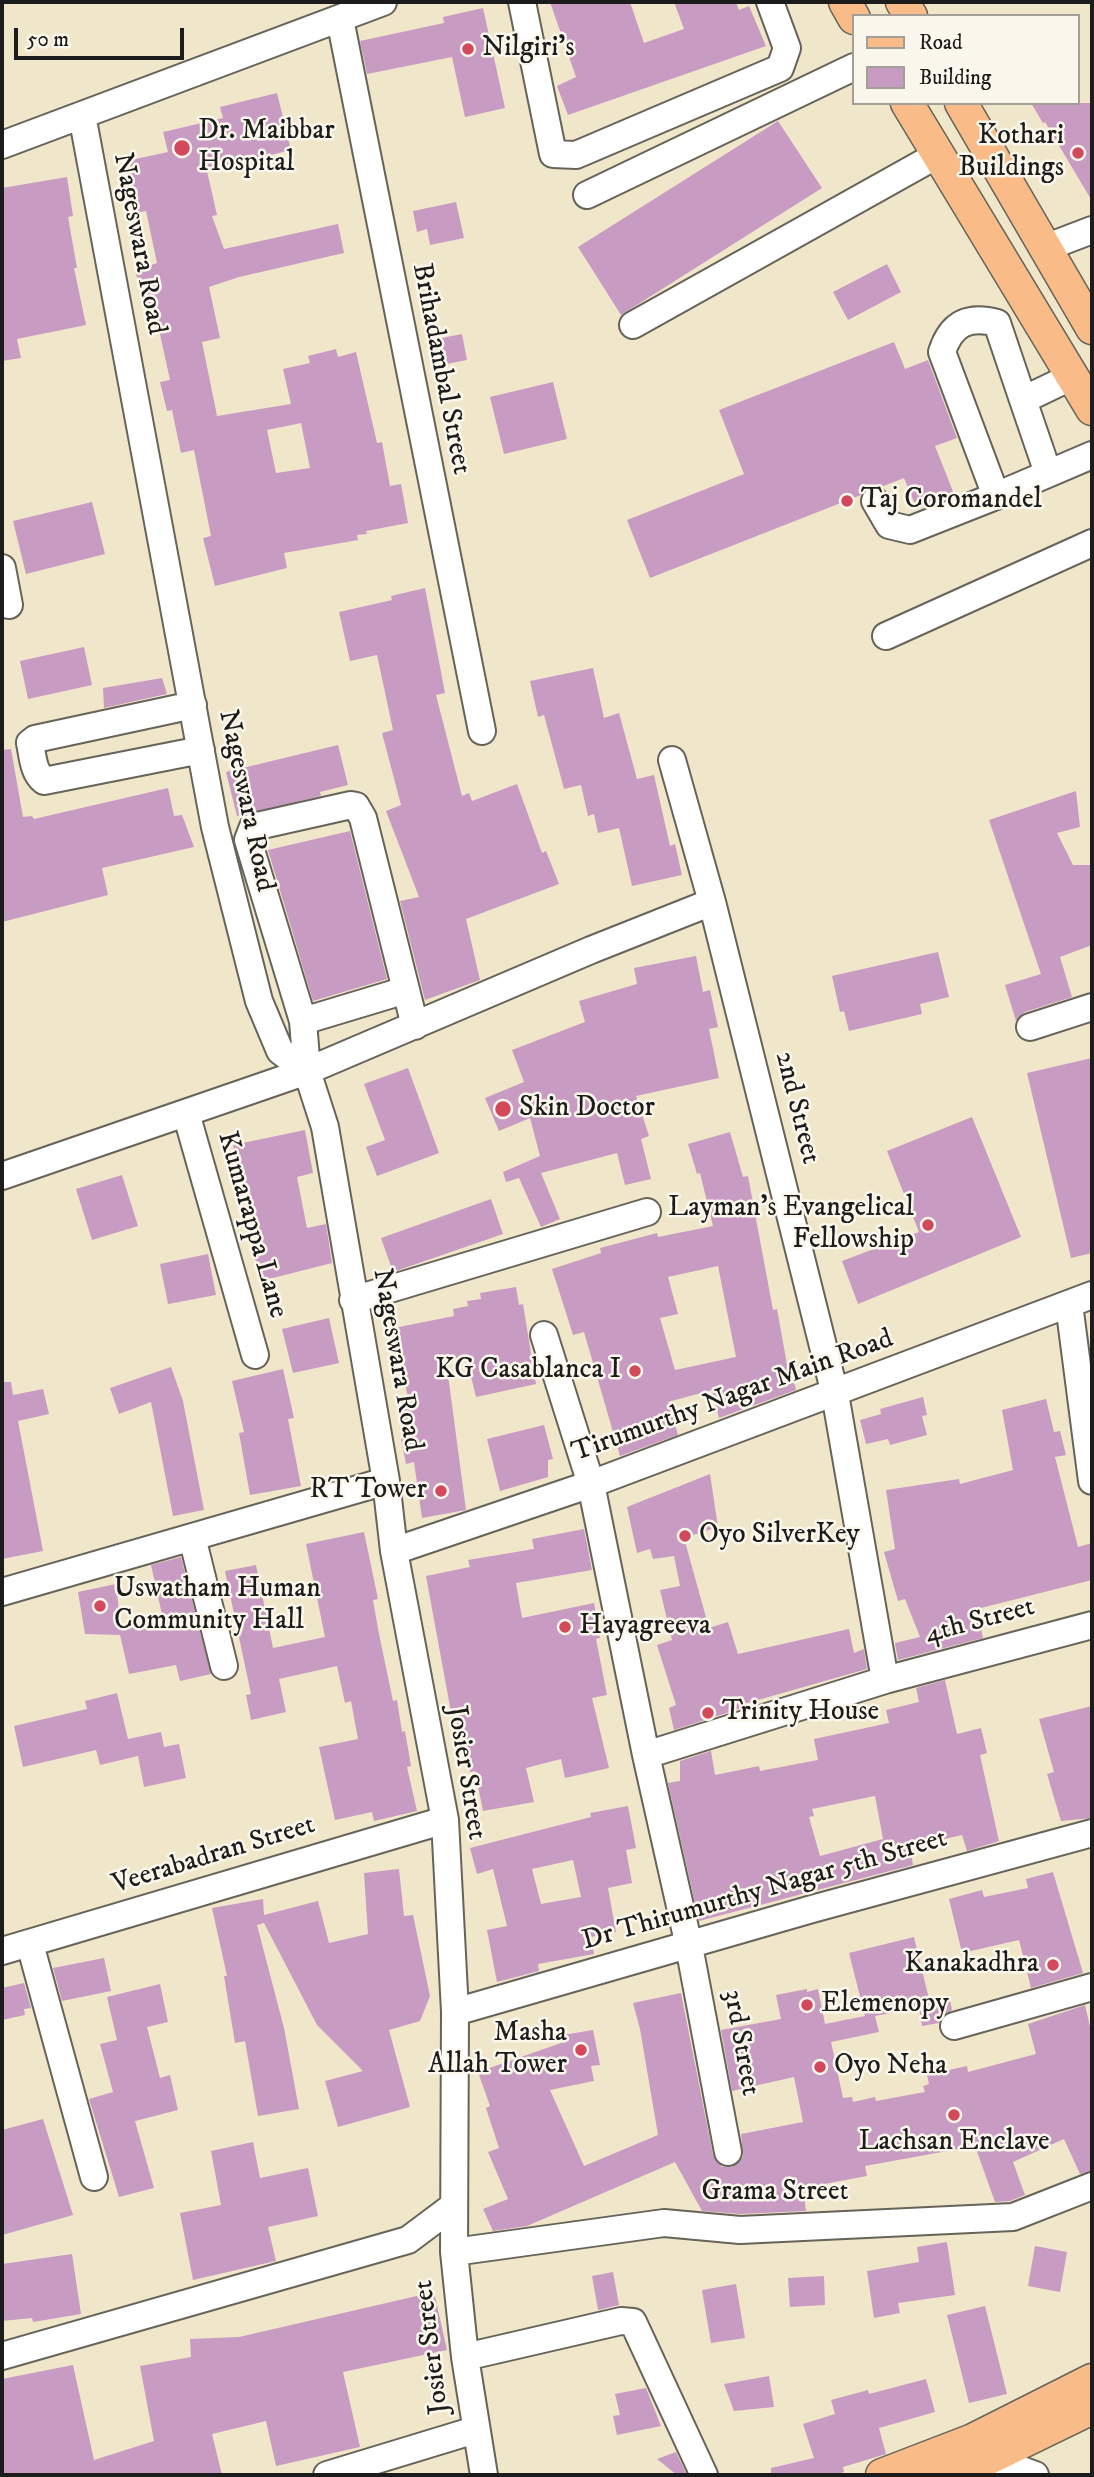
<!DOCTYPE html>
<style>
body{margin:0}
#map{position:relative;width:1094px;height:2477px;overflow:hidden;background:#f0e6ca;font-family:"IM FELL DW Pica",serif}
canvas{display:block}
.frame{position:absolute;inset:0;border:4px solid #1c1c1c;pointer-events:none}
.legend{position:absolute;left:852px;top:14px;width:228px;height:91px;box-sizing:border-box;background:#fbf7ec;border:2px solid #a29f99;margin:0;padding:9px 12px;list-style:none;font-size:21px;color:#1c1c1c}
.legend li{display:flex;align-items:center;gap:14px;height:35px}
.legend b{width:35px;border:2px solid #a29f99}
.scale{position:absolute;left:14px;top:28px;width:170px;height:32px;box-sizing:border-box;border:4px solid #1c1c1c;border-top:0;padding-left:9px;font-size:21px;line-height:24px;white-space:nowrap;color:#1c1c1c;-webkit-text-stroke:5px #fbf7ec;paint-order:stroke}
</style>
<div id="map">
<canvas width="1094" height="2477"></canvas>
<div class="frame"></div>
<ul class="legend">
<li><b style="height:9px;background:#f9bc89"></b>Road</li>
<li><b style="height:19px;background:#c89cc2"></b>Building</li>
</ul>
<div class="scale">50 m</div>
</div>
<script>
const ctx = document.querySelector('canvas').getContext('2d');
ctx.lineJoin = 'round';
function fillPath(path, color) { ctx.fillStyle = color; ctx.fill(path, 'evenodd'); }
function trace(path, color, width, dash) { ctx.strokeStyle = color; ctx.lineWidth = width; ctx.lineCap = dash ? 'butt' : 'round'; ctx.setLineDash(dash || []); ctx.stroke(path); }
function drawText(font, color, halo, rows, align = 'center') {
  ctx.font = font + ' "IM FELL DW Pica",serif'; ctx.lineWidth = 5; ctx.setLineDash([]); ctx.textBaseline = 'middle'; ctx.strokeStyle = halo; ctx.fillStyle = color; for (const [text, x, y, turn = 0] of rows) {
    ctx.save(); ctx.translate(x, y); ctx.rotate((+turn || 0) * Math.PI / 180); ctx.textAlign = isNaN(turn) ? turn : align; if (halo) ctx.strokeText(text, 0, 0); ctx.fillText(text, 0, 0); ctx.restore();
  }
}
const building = new Path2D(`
 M 550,2 L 630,2 L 644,43 L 684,29 L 674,2 L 736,2 L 739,10 L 749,6 L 766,46 L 568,115 L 557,86 L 576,77 Z
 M 483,8 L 505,108 L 465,117 L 452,57 L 367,74 L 360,41 L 444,23 L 443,17 Z
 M 277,93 L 291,150 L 207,171 L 217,215 L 212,216 L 224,249 L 338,224 L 344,253 L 239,277 L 209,287 L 220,338 L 202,342 L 217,416 L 291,404 L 283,369 L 310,363 L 308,356 L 336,349 L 338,357 L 356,352 L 377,443 L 382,442 L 390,486 L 401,484 L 408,523 L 366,531 L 367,534 L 357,535 L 358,540 L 284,553 L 287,568 L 215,586 L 203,538 L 211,536 L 194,450 L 181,453 L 172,410 L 167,411 L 160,382 L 170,380 L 154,307 L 148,309 L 135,271 L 157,263 L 146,211 L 137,213 L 126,161 L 168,152 L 163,132 L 223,118 L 220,107 ZM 301,423 L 310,468 L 276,473 L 267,430 Z
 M 1031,103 L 1092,103 L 1092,201 L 1045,122 L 1043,123 Z
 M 778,121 L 822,188 L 621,315 L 578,247 Z
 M 67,177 L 73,216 L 68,217 L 77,268 L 74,268 L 86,325 L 17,339 L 21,358 L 2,361 L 2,188 Z
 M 456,202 L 464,238 L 430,245 L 427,229 L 417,232 L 413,211 Z
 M 887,264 L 901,292 L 848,320 L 833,292 Z
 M 462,334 L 467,360 L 432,367 L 427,341 Z
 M 894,342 L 905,369 L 928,360 L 957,438 L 935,446 L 954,494 L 917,509 L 904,478 L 881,487 L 868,487 L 861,495 L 650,578 L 627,520 L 744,474 L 719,410 Z
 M 553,382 L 567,439 L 504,454 L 490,397 Z
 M 92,502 L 105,554 L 26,574 L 13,521 Z
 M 425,588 L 445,693 L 436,695 L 462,796 L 469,793 L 472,801 L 517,784 L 542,853 L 546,851 L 559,884 L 466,919 L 480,980 L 425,1000 L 400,901 L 419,897 L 386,811 L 401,805 L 382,733 L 393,730 L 377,655 L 350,661 L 339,612 L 392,600 L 391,596 Z
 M 84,647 L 92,685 L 28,699 L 20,661 Z
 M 593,668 L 604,718 L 619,713 L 637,779 L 654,775 L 670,846 L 675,844 L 682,875 L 632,886 L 619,828 L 598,833 L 594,814 L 588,816 L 581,785 L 564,789 L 544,715 L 538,717 L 530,681 Z
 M 162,678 L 167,694 L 104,708 L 103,688 Z
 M 338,745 L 348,785 L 320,792 L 321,796 L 237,816 L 226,772 Z
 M 11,749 L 23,817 L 32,816 L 34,819 L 168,788 L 174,816 L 182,815 L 194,847 L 102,868 L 108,895 L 2,922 L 2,750 Z
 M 1076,791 L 1080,827 L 1057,833 L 1073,865 L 1092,865 L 1092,945 L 1060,957 L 1072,997 L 1025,1012 L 1016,1021 L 1005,985 L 1041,974 L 989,820 Z
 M 350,831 L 387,979 L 313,1001 L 268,850 Z
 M 938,952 L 949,997 L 920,1004 L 922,1014 L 849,1031 L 844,1011 L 840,1012 L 832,976 Z
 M 696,956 L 703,992 L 710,990 L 718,1027 L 709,1029 L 719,1078 L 636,1096 L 649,1136 L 641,1139 L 651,1179 L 625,1185 L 617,1153 L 541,1173 L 560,1219 L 541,1227 L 519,1178 L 506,1182 L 503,1172 L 540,1156 L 530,1118 L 499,1131 L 485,1098 L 524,1082 L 512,1050 L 585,1022 L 579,1001 L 637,984 L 634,968 Z
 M 1092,1058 L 1092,1253 L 1071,1258 L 1027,1073 Z
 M 408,1068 L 439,1153 L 377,1176 L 366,1147 L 385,1140 L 364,1084 Z
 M 972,1117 L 1021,1237 L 858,1304 L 842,1261 L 919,1232 L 887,1151 Z
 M 305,1130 L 313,1173 L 297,1177 L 307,1228 L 326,1224 L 332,1263 L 261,1281 L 251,1242 L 260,1240 L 249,1186 L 242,1188 L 233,1145 Z
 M 730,1132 L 743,1177 L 748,1176 L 773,1310 L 777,1309 L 788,1370 L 791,1369 L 796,1390 L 719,1418 L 712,1390 L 668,1402 L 678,1435 L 620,1456 L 584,1332 L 573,1335 L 552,1269 L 601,1253 L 600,1248 L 657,1233 L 658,1237 L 713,1226 L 700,1173 L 697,1174 L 688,1144 ZM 718,1266 L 736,1357 L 675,1370 L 660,1318 L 678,1314 L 668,1277 Z
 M 122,1175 L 138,1226 L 92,1240 L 76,1189 Z
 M 491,1199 L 503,1234 L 393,1272 L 381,1238 Z
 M 208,1254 L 216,1295 L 168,1304 L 160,1264 Z
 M 516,1287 L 519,1305 L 523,1304 L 536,1384 L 476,1397 L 466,1356 L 446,1360 L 466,1510 L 422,1518 L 414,1462 L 406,1464 L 401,1439 L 405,1438 L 403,1409 L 410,1408 L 394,1328 L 454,1316 L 453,1309 L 468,1306 L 467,1301 L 481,1299 L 480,1293 Z
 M 329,1318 L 339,1363 L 293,1373 L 282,1329 Z
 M 171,1367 L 183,1401 L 204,1510 L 173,1516 L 151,1402 L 119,1414 L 110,1388 Z
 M 283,1369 L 294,1418 L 288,1419 L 301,1486 L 250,1495 L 239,1433 L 244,1432 L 232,1381 Z
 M 2,1382 L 11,1382 L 13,1395 L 43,1389 L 49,1414 L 18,1421 L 43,1551 L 2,1559 Z
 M 923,1397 L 927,1415 L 922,1416 L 927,1435 L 890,1445 L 888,1439 L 866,1444 L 860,1420 L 881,1414 L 880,1409 Z
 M 1046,1399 L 1054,1432 L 1060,1431 L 1066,1455 L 1055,1457 L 1078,1547 L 1092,1543 L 1092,1580 L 977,1609 L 983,1638 L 898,1660 L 895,1643 L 920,1637 L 905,1599 L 898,1601 L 884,1552 L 895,1549 L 886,1490 L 959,1479 L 960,1484 L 1013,1470 L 1002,1410 Z
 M 544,1425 L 553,1459 L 548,1460 L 548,1477 L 500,1491 L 487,1439 Z
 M 710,1474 L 718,1527 L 684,1538 L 709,1628 L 728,1622 L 738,1654 L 849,1629 L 854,1653 L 864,1649 L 867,1669 L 744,1704 L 745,1707 L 674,1730 L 669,1708 L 676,1705 L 657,1645 L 672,1640 L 660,1590 L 680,1586 L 674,1556 L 653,1559 L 650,1549 L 637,1553 L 627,1507 Z
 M 584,1529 L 592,1570 L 516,1583 L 522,1618 L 594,1603 L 600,1638 L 596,1639 L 607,1695 L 592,1698 L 609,1768 L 565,1778 L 561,1759 L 526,1768 L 534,1802 L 483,1811 L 475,1771 L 470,1772 L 457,1722 L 453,1723 L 426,1576 L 470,1567 L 468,1560 L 534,1549 L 532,1539 Z
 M 364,1532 L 378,1599 L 373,1600 L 379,1634 L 393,1701 L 397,1700 L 402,1732 L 405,1731 L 411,1766 L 407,1767 L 417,1811 L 374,1821 L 372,1812 L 335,1820 L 319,1747 L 358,1739 L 351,1701 L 345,1703 L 337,1666 L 279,1679 L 286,1712 L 251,1720 L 246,1695 L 251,1694 L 225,1571 L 256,1565 L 273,1648 L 325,1637 L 306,1544 Z
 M 181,1557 L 211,1674 L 180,1681 L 176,1665 L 129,1674 L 120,1635 L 85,1634 L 78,1592 L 116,1584 L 121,1627 L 163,1619 L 151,1565 Z
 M 945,1680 L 957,1734 L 981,1728 L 987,1753 L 980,1755 L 999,1841 L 967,1851 L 962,1835 L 910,1847 L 913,1865 L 699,1921 L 668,1783 L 680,1781 L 680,1761 L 711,1751 L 715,1775 L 759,1766 L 760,1771 L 818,1760 L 814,1739 L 889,1723 L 886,1710 L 919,1702 L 916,1688 ZM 875,1796 L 883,1839 L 820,1856 L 809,1817 L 814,1816 L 812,1809 Z
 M 117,1693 L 128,1739 L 161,1732 L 164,1747 L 179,1744 L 186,1778 L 144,1787 L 138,1756 L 100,1765 L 96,1750 L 23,1767 L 14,1726 L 87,1709 L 85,1701 Z
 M 1092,1706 L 1092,1818 L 1061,1821 L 1047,1774 L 1054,1772 L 1039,1719 Z
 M 628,1806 L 636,1848 L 626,1850 L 632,1883 L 608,1888 L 616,1932 L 591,1937 L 594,1954 L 538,1964 L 539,1971 L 497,1982 L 487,1930 L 507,1926 L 493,1869 L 477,1874 L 470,1848 L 591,1817 L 590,1813 ZM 573,1860 L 581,1897 L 541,1904 L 532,1869 Z
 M 399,1869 L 404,1916 L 413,1915 L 430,1996 L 420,2021 L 389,2030 L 410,2107 L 338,2127 L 325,2081 L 363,2071 L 317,2025 L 264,1923 L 257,1925 L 284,2028 L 299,2109 L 258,2116 L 245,2041 L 235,2043 L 224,1976 L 227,1976 L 212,1908 L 263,1899 L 264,1915 L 318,1901 L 329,1943 L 368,1934 L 364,1873 Z
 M 1053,1872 L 1083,1973 L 1031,1988 L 1019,1940 L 962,1953 L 949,1899 L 982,1890 L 984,1897 L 1028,1888 L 1026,1879 Z
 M 914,1937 L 929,1999 L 949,1995 L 952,2010 L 943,2015 L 939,2023 L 922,2026 L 919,2008 L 875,2016 L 879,2032 L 831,2042 L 843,2098 L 852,2097 L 853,2102 L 875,2097 L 876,2101 L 925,2092 L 923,2086 L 929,2084 L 927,2075 L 967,2066 L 968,2072 L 1036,2054 L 1028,2024 L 1085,2005 L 1092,2035 L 1092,2171 L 1080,2174 L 1064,2139 L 1013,2162 L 1025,2195 L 1010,2201 L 995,2202 L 975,2146 L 865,2166 L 867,2176 L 803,2188 L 806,2211 L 740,2214 L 702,2211 L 675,2162 L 527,2226 L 493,2231 L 483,2209 L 508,2199 L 488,2152 L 499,2148 L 486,2108 L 490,2106 L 478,2072 L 564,2042 L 563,2035 L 593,2030 L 600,2065 L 591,2066 L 594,2081 L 550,2090 L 584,2166 L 658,2135 L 640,2029 L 633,2003 L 681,1993 L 713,2155 L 722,2167 L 732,2167 L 743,2157 L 741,2134 L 803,2122 L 794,2077 L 732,2091 L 721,2030 L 781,2019 L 776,1995 L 807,1989 L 807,1992 L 818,1989 L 825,2024 L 865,2016 L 849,1953 Z
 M 104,1958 L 111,1991 L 62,2001 L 53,1968 Z
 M 24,1983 L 31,2008 L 24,2009 L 25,2015 L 2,2020 L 2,1988 Z
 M 160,1984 L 168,2022 L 147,2027 L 160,2078 L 170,2075 L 178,2110 L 135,2121 L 154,2188 L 119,2197 L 89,2099 L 113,2092 L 100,2044 L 117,2040 L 107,1997 Z
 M 43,2119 L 73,2215 L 2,2235 L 2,2130 Z
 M 253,2142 L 260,2178 L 308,2168 L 318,2216 L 268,2227 L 276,2261 L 193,2280 L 180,2213 L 221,2205 L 211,2151 Z
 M 947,2242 L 955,2295 L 898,2303 L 900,2313 L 874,2318 L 867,2271 L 919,2262 L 917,2247 Z
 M 1035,2246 L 1067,2252 L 1060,2292 L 1028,2286 Z
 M 72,2254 L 81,2314 L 33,2322 L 32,2318 L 2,2321 L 2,2264 Z
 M 613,2272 L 619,2305 L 598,2310 L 592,2276 Z
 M 824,2276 L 825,2305 L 790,2307 L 788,2278 Z
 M 736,2284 L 745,2338 L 711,2343 L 702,2290 Z
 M 434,2292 L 447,2350 L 343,2372 L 360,2447 L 276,2466 L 266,2421 L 212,2434 L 222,2475 L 2,2475 L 2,2379 L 73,2365 L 94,2460 L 154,2441 L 140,2366 L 191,2357 L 190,2339 L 239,2337 Z
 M 985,2306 L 1007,2394 L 969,2403 L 947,2315 Z
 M 769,2376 L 774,2407 L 734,2411 L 724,2384 Z
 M 926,2379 L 935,2412 L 879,2428 L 886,2454 L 843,2467 L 844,2472 L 834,2475 L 771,2475 L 771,2468 L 814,2458 L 803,2424 L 835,2414 L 831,2400 L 868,2390 L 869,2394 Z
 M 646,2388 L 661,2426 L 617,2435 L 613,2416 L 620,2415 L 615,2394 Z
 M 676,2452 L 687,2475 L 677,2475 L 657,2459 Z`);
const minor = new Path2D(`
 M 522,2 L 553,154 L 576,155 L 780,68 L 787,48 L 770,2
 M 340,19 L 482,731
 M 82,115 L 215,827 L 259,1001 L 280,1051 L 307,1071
 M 2,145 L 383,2
 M 587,195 L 854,67
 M 1045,248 L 1092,230
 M 633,325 L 939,154
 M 1073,376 L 1023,400 L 997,323 C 968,315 951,324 942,352 L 996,496 L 1092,455
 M 1023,400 L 1048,473
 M 875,501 L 889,525 L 910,530 L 996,496
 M 2,568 L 9,605
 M 886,636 L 1092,543
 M 193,705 L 35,739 L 30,743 C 33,757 33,772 44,781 L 201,750
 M 672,760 L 712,902 L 835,1394 L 885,1680
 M 303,1021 L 406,990
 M 415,1026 L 363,818 L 356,806 L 351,805 L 253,827 L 248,840 L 303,1021 L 307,1071 L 325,1127 L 386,1481 L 394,1551 L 445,1820 L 455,2012 L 454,2252 L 465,2357 L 484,2475
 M 1030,1027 L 1092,1007
 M 186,1113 L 255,1355
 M 2,1176 L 307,1071 L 591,950 L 712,902
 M 353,1300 L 647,1212
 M 1069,1304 L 1092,1481
 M 544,1335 L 591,1484 L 646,1755 L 689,1946 L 728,2152
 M 192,1537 L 224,1666
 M 394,1551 L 591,1484 L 1092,1295
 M 2,1592 L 386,1481
 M 646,1755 L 885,1680 L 1092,1625
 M 30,1944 L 94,2177
 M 2,1951 L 445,1820
 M 455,2012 L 812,1909 L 1092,1833
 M 954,2026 L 1092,1987
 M 454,2252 L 664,2223 L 740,2230 L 1013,2217 L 1092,2186
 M 2,2356 L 408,2240 L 452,2207
 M 465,2357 L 621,2321 L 633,2322 L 704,2475
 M 989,2458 L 1035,2475
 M 327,2475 L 475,2430`);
const major = new Path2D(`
 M 845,2 L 854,18
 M 902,2 L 911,16
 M 907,103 L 1092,409
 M 961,103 L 1092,328
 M 882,2475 L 973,2440 L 1092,2380
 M 944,2475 L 989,2458 L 1092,2408`);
const markers = [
 [468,49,7,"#d1495b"],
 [182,148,9,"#d1495b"],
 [1078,153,7,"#d1495b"],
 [847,501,7,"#d1495b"],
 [503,1109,9,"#d1495b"],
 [928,1225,7,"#d1495b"],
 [635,1371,7,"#d1495b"],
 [441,1491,7,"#d1495b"],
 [685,1536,7,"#d1495b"],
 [100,1606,7,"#d1495b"],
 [565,1627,7,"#d1495b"],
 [708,1713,7,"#d1495b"],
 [1053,1965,7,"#d1495b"],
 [807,2005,7,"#d1495b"],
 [581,2050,7,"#d1495b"],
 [820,2067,7,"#d1495b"],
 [954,2115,7,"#d1495b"]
];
const poiNames = [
 ["Nilgiri's",482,49],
 ["Dr. Maibbar",198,132],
 ["Hospital",198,164],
 ["Kothari",1064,137,"right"],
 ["Buildings",1064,169,"right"],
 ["Taj Coromandel",861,501],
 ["Skin Doctor",519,1109],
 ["Layman's Evangelical",914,1209,"right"],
 ["Fellowship",914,1241,"right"],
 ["KG Casablanca I",621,1371,"right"],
 ["RT Tower",427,1491,"right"],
 ["Oyo SilverKey",699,1536],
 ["Uswatham Human",114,1590],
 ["Community Hall",114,1622],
 ["Hayagreeva",579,1627],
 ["Trinity House",722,1713],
 ["Kanakadhra",1039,1965,"right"],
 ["Elemenopy",821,2005],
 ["Masha",567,2034,"right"],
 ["Allah Tower",567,2066,"right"],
 ["Oyo Neha",834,2067],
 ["Lachsan Enclave",954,2143,"center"]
];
const streetNames = [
 ["Nageswara Road",138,244,79],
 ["Brihadambal Street",440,369,79],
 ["Nageswara Road",245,801,78],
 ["2nd Street",796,1108,76],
 ["Kumarappa Lane",251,1225,74],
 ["Nageswara Road",396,1360,80],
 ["Tirumurthy Nagar Main Road",733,1397,-20],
 ["4th Street",980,1622,-15],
 ["Josier Street",465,1773,81],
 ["Veerabadran Street",214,1856,-17],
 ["Dr Thirumurthy Nagar 5th Street",765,1891,-16],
 ["3rd Street",740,2043,80],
 ["Grama Street",775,2193],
 ["Josier Street",433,2347,-97]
];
fillPath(building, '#c89cc2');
trace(minor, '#666359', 30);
trace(major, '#666359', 35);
trace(minor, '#fff', 26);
trace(major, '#f9bc89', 32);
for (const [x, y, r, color] of markers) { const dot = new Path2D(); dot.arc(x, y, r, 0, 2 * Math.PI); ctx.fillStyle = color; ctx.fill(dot); trace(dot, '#fbf7ec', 2.5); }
drawText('28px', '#1c1c1c', '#fbf7ec', poiNames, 'left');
drawText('28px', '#1c1c1c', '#fbf7ec', streetNames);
</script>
